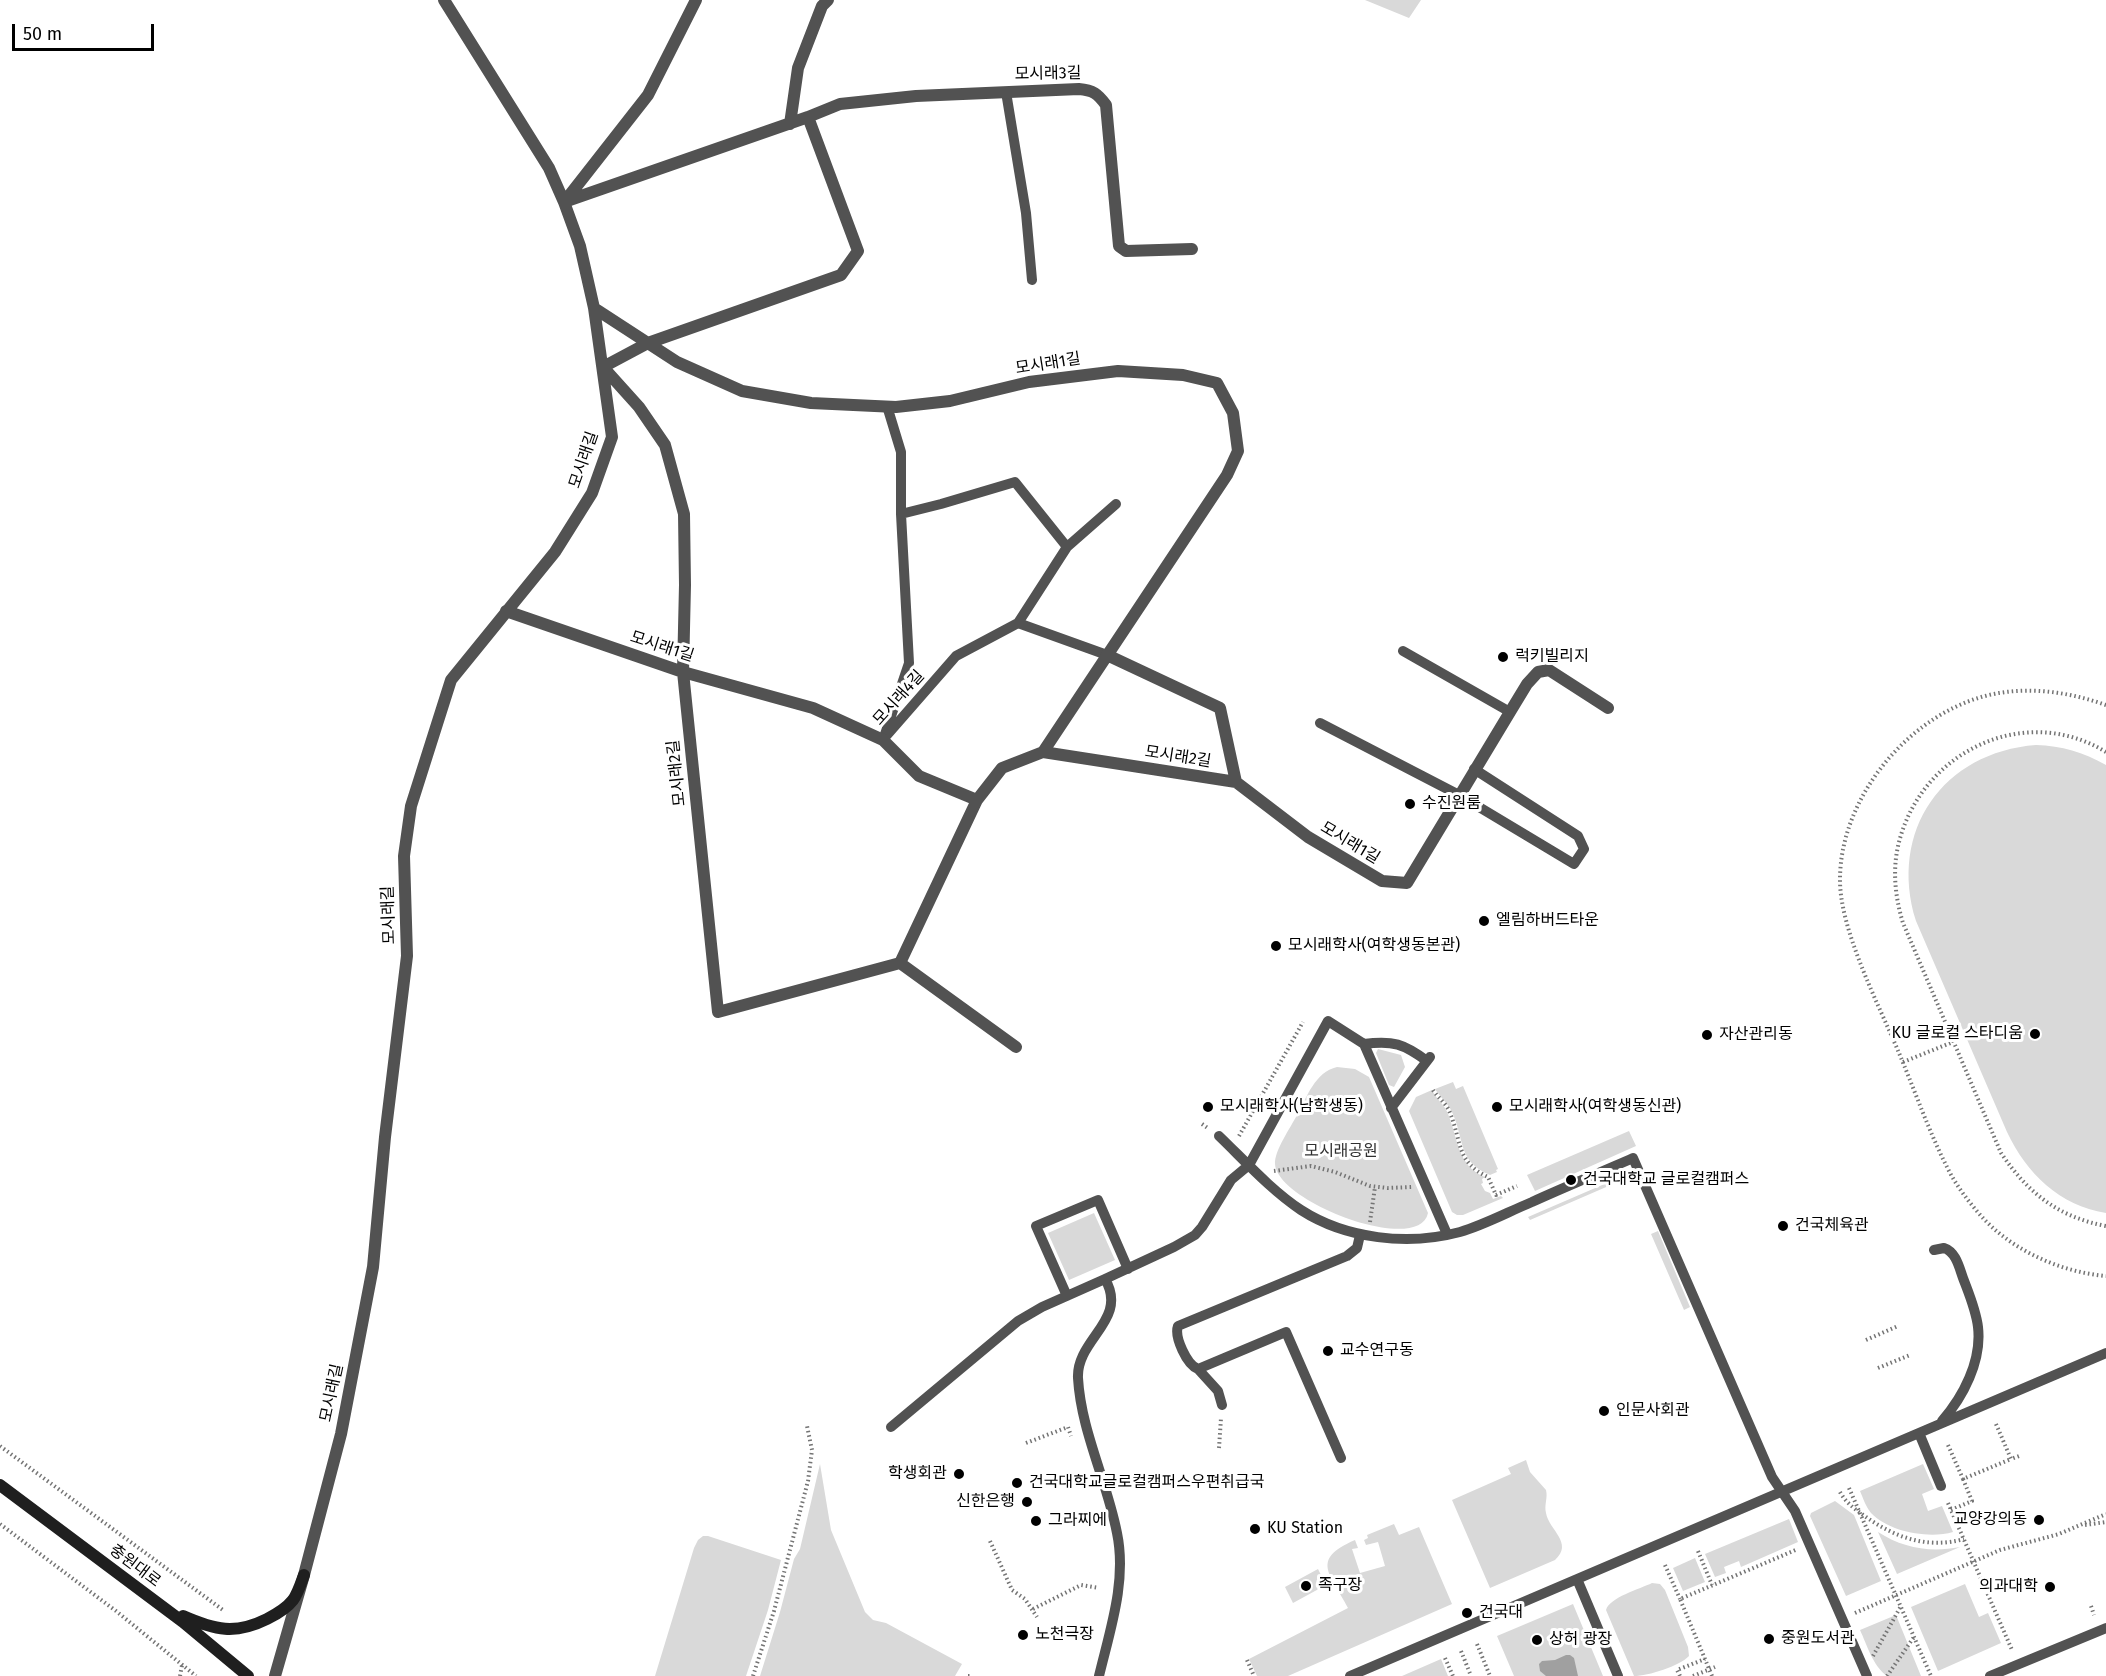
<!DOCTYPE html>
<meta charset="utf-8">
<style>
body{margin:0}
#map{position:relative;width:2106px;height:1676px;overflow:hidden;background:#fff;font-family:"Fira Sans",sans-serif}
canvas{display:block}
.scale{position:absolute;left:12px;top:24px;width:142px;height:27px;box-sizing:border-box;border:3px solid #000;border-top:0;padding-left:8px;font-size:18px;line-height:21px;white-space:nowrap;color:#000;-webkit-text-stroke:4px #fff;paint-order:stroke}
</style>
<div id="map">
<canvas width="2106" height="1676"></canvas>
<div class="scale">50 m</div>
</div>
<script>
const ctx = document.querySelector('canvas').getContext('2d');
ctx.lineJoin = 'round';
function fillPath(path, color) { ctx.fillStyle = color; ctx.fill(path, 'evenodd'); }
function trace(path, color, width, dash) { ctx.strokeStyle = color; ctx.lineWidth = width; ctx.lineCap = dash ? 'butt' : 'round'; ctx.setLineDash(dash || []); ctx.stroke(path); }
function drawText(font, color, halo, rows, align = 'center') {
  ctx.font = font + ' "Fira Sans","Noto Sans KR",sans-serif'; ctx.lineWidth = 6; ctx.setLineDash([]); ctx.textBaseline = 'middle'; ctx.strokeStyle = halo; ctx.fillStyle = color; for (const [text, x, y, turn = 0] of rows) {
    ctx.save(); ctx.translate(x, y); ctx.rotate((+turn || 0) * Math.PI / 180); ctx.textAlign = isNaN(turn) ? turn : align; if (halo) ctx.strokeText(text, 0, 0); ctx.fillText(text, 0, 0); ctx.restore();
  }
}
const green = new Path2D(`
 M 1365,0 L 1421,0 L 1409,18 Z
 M 2036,745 C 2062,746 2083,752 2106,765 L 2106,1213 C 2059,1205 2027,1174 2007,1132 L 1916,921 C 1888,831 1943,752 2036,745 Z
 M 1378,1049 L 1401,1055 L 1405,1067 L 1394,1087 L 1389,1085 L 1376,1053 Z
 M 1337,1067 L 1355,1069 L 1369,1077 L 1428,1213 C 1419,1256 1277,1202 1275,1164 C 1274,1151 1291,1127 1297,1115 C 1307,1097 1315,1072 1337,1067 Z
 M 1453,1082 L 1456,1089 L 1463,1086 L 1498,1169 L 1496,1170 L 1497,1172 L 1490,1175 C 1457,1161 1465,1140 1452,1112 C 1448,1103 1440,1097 1435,1089 Z
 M 1432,1090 C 1436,1099 1445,1105 1448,1114 C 1458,1138 1457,1166 1485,1177 L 1482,1179 L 1483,1183 L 1481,1184 L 1485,1191 L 1490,1193 L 1493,1199 L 1501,1196 L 1503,1198 L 1463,1215 L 1457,1215 L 1452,1212 L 1409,1111 L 1416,1097 Z
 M 1629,1131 L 1636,1146 L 1535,1191 L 1527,1175 Z
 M 1623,1176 L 1627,1178 L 1530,1220 L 1528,1217 Z
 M 1094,1213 L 1115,1260 L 1069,1280 L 1048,1233 Z
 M 1658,1231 L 1690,1307 L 1684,1310 L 1651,1234 Z
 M 1526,1460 L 1530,1472 L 1546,1490 C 1548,1498 1544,1505 1546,1513 C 1549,1530 1574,1543 1555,1560 L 1490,1588 L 1452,1500 L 1511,1474 L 1508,1468 Z
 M 820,1464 L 831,1530 L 865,1612 L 873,1620 L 886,1623 L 962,1664 L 955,1676 L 760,1676 L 780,1612 L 794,1559 L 800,1549 Z
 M 1923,1464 L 1934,1489 L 1922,1494 L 1928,1511 L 1942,1506 L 1953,1532 C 1929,1539 1889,1532 1871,1513 C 1866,1507 1863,1498 1860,1491 Z
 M 1835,1501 L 1854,1515 L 1881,1581 L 1846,1596 L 1810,1516 L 1811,1513 Z
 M 1789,1519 L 1798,1542 L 1741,1567 L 1739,1561 L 1724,1567 L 1726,1573 L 1715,1577 L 1705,1554 Z
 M 1394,1524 L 1399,1535 L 1419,1527 L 1452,1604 L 1288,1676 L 1257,1676 L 1249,1659 L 1348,1608 C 1331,1574 1309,1560 1355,1540 L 1358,1548 L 1352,1549 L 1360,1573 L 1385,1566 L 1378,1542 L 1366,1545 L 1364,1540 L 1368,1538 L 1367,1535 Z
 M 1878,1532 C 1903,1548 1930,1553 1960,1547 L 1897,1574 Z
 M 703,1536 L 708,1536 L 781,1560 L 768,1610 L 746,1676 L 655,1676 L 694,1548 L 698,1540 Z
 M 1695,1558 L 1705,1582 L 1683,1591 L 1673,1568 Z
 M 1318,1569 L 1326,1585 L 1293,1603 L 1285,1587 Z
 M 1652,1583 L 1660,1584 L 1665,1590 L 1688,1647 L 1689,1656 C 1680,1666 1648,1676 1634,1676 L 1606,1610 C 1610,1597 1640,1589 1652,1583 Z
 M 1965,1584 L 1979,1617 L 1988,1613 L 2001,1643 L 1938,1671 L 1911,1607 Z
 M 1573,1604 L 1603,1676 L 1514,1676 L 1497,1636 Z
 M 1896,1615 L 1921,1676 L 1887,1676 C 1873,1666 1867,1645 1860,1630 Z
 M 1441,1659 L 1448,1676 L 1402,1676 Z`);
const water = new Path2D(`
 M 1566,1655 L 1570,1655 L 1574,1658 L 1578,1676 L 1546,1676 L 1540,1671 L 1539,1664 L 1542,1661 L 1555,1660 Z`);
const path = new Path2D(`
 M 2106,705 C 2072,693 2035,687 1999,693 C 1915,707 1841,793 1840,878 C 1839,929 1879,1005 1899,1053 C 1915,1091 1929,1132 1948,1169 C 1957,1187 1969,1202 1982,1217 C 2013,1251 2061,1272 2106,1276
 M 2106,752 C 2024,702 1922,752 1899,842 C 1892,869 1895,897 1903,923 L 2001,1153 C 2028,1193 2058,1217 2106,1226
 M 1903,1062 L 1953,1042
 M 1433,1090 C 1438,1098 1447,1104 1450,1113 C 1462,1142 1456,1162 1488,1177 L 1496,1195 L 1517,1186
 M 1202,1124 L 1209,1129
 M 1239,1136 L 1303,1022
 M 1274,1171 L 1311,1166 L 1335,1172 L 1370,1186 L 1388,1188 L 1412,1187
 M 1370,1222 L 1375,1187
 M 1866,1340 L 1898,1326
 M 1878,1368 L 1910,1355
 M 1996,1424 L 2011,1459 L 2019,1456
 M 1026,1443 L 1068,1427 L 1071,1436
 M 1948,1445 L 1963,1479 L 2011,1459
 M 0,1446 L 223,1610
 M 1219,1448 L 1221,1418
 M 1849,1488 L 1931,1676
 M 1840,1492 C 1846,1503 1856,1510 1866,1517 C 1896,1538 1928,1549 1964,1539
 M 1948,1503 L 2012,1650
 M 1951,1510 L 1972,1501 L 1963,1479
 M 0,1524 L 116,1611 L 196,1676
 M 2085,1525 L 2106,1522
 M 990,1541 L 1012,1590 L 1025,1599 L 1037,1617
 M 1698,1551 L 1712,1585
 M 1665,1565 L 1680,1599
 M 2091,1606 L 2094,1615
 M 1033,1609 L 1081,1585 L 1099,1588
 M 1855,1613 L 2000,1550 L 2059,1534 L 2106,1514
 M 1477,1644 L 1490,1676
 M 1461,1651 L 1471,1676
 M 1873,1656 L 1901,1606
 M 1445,1658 L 1453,1676
 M 1247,1660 L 1254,1676
 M 180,1676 L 182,1665
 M 753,1676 L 774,1611 L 808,1481 L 812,1450 L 807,1426
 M 968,1676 L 970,1676
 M 1680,1676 L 1677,1670 L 1705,1659
 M 1712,1676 L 1680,1599 L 1798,1549
 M 1887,1676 L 1914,1637`);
const lane = new Path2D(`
 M 1006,92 L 1026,213 L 1032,280
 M 901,514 L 941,504 L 1015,482 L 1067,547 L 1116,504
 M 1018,623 L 1107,655
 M 1403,651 L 1510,712
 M 1320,723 L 1459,795 L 1574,864 L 1584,849 L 1578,836 L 1474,769
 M 887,735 L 956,656 L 1018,623 L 1067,547
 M 883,740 L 909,663 L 901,514 L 901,452 L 887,406
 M 1364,1044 C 1393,1040 1404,1044 1427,1061
 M 1391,1108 L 1430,1057
 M 1219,1136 C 1245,1161 1271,1190 1301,1210 C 1346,1239 1408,1246 1460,1232 C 1484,1225 1508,1212 1532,1202 C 1565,1187 1599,1173 1633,1158 L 1772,1477 L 1795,1511 L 1867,1676
 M 1934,1250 L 1944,1248 C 1956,1252 1959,1267 1963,1278 C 1969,1294 1976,1310 1978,1327 C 1982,1361 1963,1397 1942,1421
 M 1067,1296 L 1036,1226 L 1098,1200 L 1128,1269
 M 1198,1369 C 1187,1365 1174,1337 1178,1326 L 1347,1256 L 1357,1248 L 1360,1235
 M 1222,1405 L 1218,1391 L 1198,1369 L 1286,1332 L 1341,1458
 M 891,1427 L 1018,1321 L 1042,1307 L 1105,1279
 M 1919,1433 L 1941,1486
 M 1577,1579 L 1618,1676
 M 1099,1676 C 1110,1630 1127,1581 1117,1533 C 1107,1481 1081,1431 1078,1378 C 1076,1339 1129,1320 1105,1279 L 1174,1247 L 1195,1235 L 1202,1227 L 1231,1180 L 1249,1165 L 1328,1021 L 1364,1044 L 1447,1234
 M 1350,1676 L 2106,1353
 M 1990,1676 L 2106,1628`);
const street = new Path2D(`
 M 808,117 L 840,104 L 916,96 L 1079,89 C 1093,90 1098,94 1106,105 L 1119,246 L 1126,251 L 1192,249
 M 790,124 L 798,68 L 822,6 L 828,0
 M 565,201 L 648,95 L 696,0
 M 564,202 L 808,117 L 858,251 L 841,275 L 648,343 L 603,367 L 639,407 L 665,445 L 684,514 L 685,585 L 683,672 L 718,1012 L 900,963 L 977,800
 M 506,611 L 683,672 L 813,708 L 883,740 L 919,776 L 977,800 L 1002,768 L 1043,752 L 1227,475 L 1238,451 L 1233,413 L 1217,383 L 1183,375 L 1118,371 L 1029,382 L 950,401 L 896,407 L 811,403 L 742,391 L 677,362 L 594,308
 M 1107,655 L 1220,708 L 1236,782 L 1308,837 L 1382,881 L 1407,883 L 1510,712 L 1527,684 L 1538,672 L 1549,670 L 1608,708
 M 1043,752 L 1236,782
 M 900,963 L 1016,1047
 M 275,1676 L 304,1575 L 341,1434 L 373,1267 L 385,1137 L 407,956 L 404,856 L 411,806 L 451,680 L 555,552 L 592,493 L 612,437 L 594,308 L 580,246 L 564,202 L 549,168 L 444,0`);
const secondary = new Path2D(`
 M 0,1485 L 183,1622 L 248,1676
 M 183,1616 C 215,1630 235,1635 267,1619 C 277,1614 286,1609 293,1600 C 298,1593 301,1583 304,1575`);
const pathBridge = new Path2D(`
 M 1693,1676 L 1715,1667`);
const markers = [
 [1503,657,6,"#000"],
 [1410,804,6,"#000"],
 [1484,921,6,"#000"],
 [1276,946,6,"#000"],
 [2035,1034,6,"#000"],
 [1707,1035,6,"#000"],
 [1208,1107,6,"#000"],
 [1497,1107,6,"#000"],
 [1571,1180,6,"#000"],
 [1783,1226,6,"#000"],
 [1328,1351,6,"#000"],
 [1604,1411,6,"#000"],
 [959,1474,6,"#000"],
 [1017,1483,6,"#000"],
 [1027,1502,6,"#000"],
 [2039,1520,6,"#000"],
 [1036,1521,6,"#000"],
 [1255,1529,6,"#000"],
 [1306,1586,6,"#000"],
 [2050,1587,6,"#000"],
 [1467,1613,6,"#000"],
 [1023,1635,6,"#000"],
 [1769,1639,6,"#000"],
 [1537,1640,6,"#000"]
];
const streetNames = [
 ["모시래3길",1048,74,-1],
 ["모시래1길",1048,364,-9],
 ["모시래길",584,460,-71],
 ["모시래1길",662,647,18],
 ["모시래4길",899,698,-48],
 ["모시래2길",1178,757,9],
 ["모시래2길",677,773,-96],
 ["모시래1길",1350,843,31],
 ["모시래길",389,915,-92],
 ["모시래길",332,1393,-78],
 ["충원대로",135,1566,37]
];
const poiNames = [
 ["럭키빌리지",1515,657],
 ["수진원룸",1422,804],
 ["엘림하버드타운",1496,921],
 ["모시래학사(여학생동본관)",1288,946],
 ["KU 글로컬 스타디움",2023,1034,"right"],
 ["자산관리동",1719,1035],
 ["모시래학사(남학생동)",1220,1107],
 ["모시래학사(여학생동신관)",1509,1107],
 ["건국대학교 글로컬캠퍼스",1583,1180],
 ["건국체육관",1795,1226],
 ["교수연구동",1340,1351],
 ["인문사회관",1616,1411],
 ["학생회관",947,1474,"right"],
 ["건국대학교글로컬캠퍼스우편취급국",1029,1483],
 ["신한은행",1015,1502,"right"],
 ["교양강의동",2027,1520,"right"],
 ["그라찌에",1048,1521],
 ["KU Station",1267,1529],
 ["족구장",1318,1586],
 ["의과대학",2038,1587,"right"],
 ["건국대",1479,1613],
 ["노천극장",1035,1635],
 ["중원도서관",1781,1639],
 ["상허 광장",1549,1640]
];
const parkNames = [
 ["모시래공원",1341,1152]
];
fillPath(green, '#d9d9d9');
fillPath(water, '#a0a0a0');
trace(path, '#747474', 4, [1.5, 3]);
trace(lane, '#525252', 10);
trace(street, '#525252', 12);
trace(secondary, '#1f1f1f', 12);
trace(pathBridge, '#747474', 4, [1.5, 3]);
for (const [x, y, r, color] of markers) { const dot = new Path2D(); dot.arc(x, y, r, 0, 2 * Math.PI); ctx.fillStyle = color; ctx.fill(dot); trace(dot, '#fff', 2); }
drawText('16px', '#000', '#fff', streetNames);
drawText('16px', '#000', '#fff', poiNames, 'left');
drawText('16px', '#303030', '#fff', parkNames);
</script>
